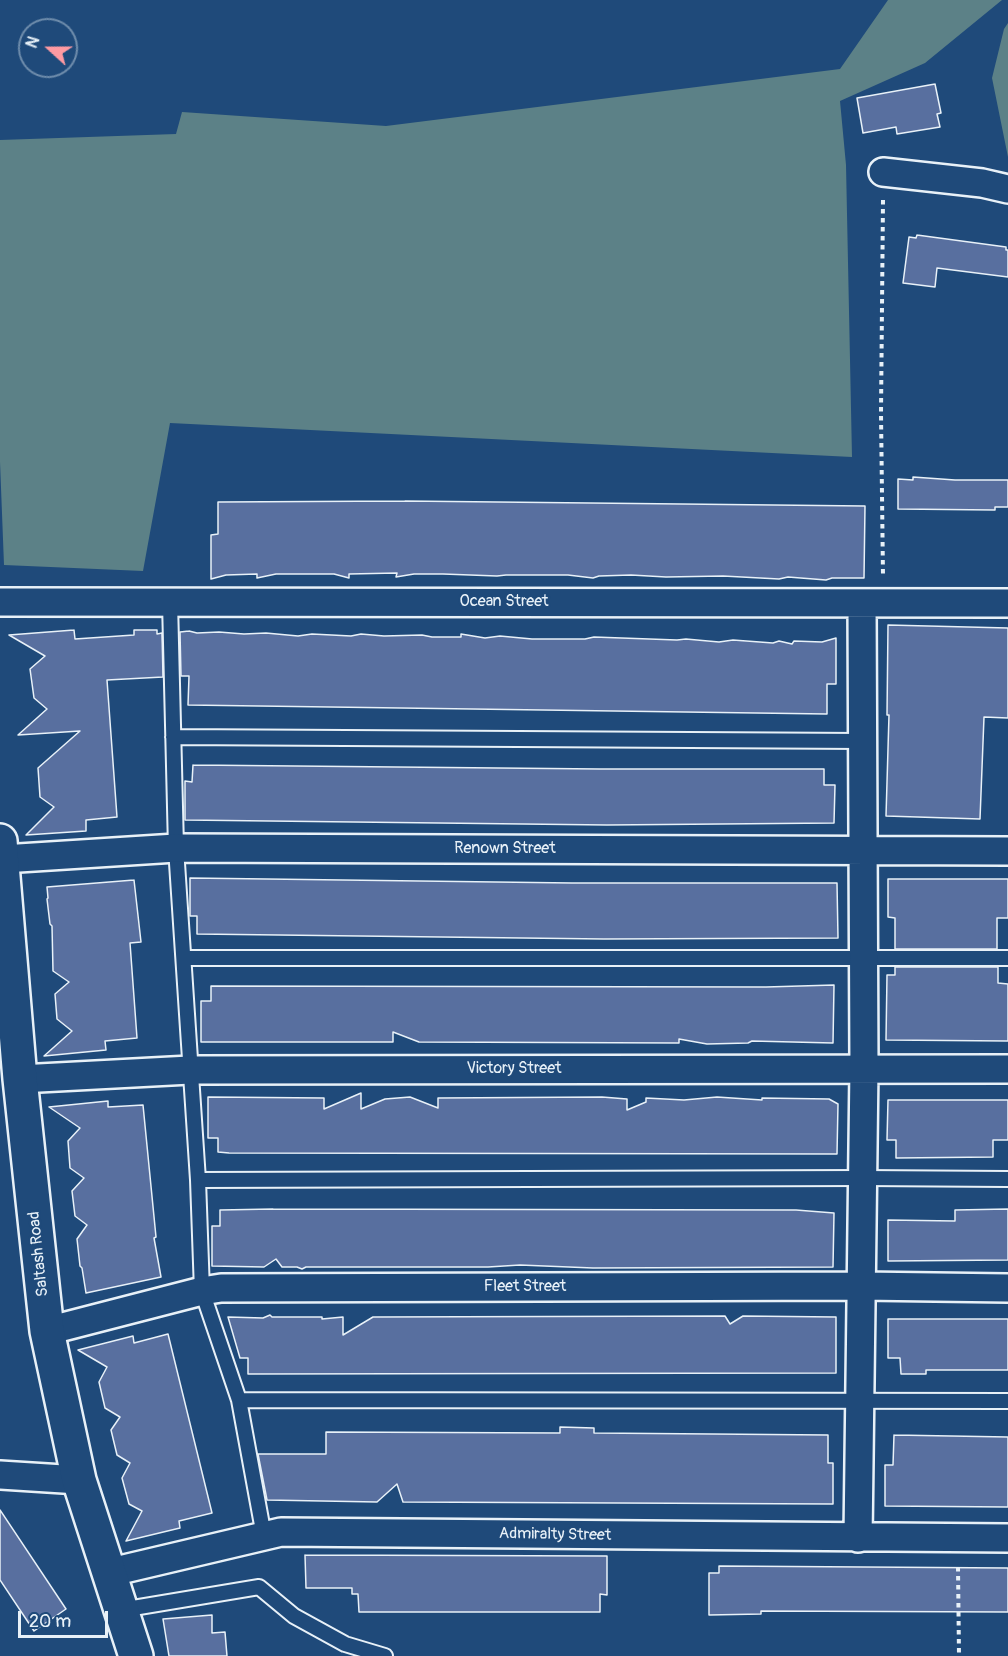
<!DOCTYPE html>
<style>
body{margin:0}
#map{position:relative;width:1008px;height:1656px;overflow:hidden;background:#1f4a7a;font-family:Pangolin,sans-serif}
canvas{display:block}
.north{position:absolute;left:18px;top:18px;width:60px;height:60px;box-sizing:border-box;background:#1f4a7a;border:2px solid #6f8dac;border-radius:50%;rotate:291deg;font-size:16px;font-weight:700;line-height:24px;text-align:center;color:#e8f1f8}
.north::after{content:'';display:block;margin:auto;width:21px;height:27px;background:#ff9aa2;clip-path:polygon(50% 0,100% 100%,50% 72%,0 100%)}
.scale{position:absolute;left:18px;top:1611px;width:90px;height:27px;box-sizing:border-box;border:3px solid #e8f1f8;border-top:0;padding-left:8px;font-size:18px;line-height:21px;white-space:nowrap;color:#e8f1f8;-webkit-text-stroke:4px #1f4a7a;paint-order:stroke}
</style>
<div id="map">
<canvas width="1008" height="1656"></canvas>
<div class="north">N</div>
<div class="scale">20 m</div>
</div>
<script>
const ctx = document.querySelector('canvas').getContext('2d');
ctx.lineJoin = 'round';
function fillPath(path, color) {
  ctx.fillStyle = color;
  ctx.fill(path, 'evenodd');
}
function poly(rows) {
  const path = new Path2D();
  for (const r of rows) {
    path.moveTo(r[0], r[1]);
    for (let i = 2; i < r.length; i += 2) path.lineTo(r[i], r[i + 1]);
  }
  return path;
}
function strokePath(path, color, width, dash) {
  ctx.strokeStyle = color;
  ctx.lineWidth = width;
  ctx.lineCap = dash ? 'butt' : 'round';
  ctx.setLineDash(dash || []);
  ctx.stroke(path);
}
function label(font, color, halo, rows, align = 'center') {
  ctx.font = font + ' Pangolin,sans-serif';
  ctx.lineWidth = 4.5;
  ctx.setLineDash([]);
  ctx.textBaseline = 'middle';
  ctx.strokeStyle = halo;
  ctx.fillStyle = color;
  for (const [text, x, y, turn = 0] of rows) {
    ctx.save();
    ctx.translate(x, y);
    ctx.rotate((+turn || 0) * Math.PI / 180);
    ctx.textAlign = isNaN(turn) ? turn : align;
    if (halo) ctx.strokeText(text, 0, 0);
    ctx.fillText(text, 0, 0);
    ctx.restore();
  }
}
const green = poly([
 [888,0,1002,0,925,63,840,101,846,165,852,457,170,423,143,571,4,565,0,462,0,140,176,134,182,112,386,126,840,69],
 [1008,23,1008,157,992,78,1004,29]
]);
const building = poly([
 [935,84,941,113,937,114,940,127,897,134,896,127,863,133,857,98,935,84],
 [917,235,1006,247,1006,250,1008,250,1008,277,937,268,935,287,903,283,909,237,916,238,917,235],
 [913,477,955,480,1008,480,1008,507,995,507,995,510,898,509,898,479,913,480,913,477],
 [405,501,865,506,864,578,832,578,826,580,788,577,779,579,723,576,666,577,631,575,599,576,593,578,568,575,506,575,497,576,443,574,414,574,396,577,397,573,349,574,349,578,334,574,276,574,257,578,257,574,226,575,211,579,211,535,218,534,218,502,405,501],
 [888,625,1008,628,1008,718,984,717,980,819,886,816,889,715,887,715,888,625],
 [74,630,75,639,134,635,134,630,157,630,157,634,162,633,163,677,107,680,117,817,86,820,86,831,26,835,54,807,40,797,38,768,80,731,18,735,47,709,34,698,30,669,45,656,9,635,74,630],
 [189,631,197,633,219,632,244,634,266,633,298,636,312,634,351,636,361,634,384,636,422,635,432,637,461,637,461,634,485,638,500,636,532,639,585,639,594,637,677,640,686,639,719,642,733,640,773,643,779,641,792,644,794,641,822,642,836,638,836,684,827,684,827,714,188,705,189,676,181,676,180,632,189,631],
 [193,765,600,769,824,769,824,785,835,785,834,823,607,825,185,820,185,781,192,782,193,765],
 [190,878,572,883,837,883,838,938,604,939,197,934,197,916,190,916,190,878],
 [888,879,1008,879,1008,918,997,918,997,949,895,949,895,918,888,917,888,879],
 [134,880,141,942,130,943,137,1038,105,1041,106,1050,44,1056,72,1031,57,1019,55,994,69,982,53,971,52,926,50,924,47,899,48,898,47,887,134,880],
 [895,967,998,967,998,983,1008,984,1008,1041,886,1040,887,975,895,975,895,967],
 [834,985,833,1043,752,1041,748,1043,707,1044,679,1039,679,1043,419,1042,393,1032,393,1042,201,1042,201,1001,211,1001,211,986,766,987,834,985],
 [361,1093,361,1109,385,1099,410,1097,438,1108,438,1098,602,1097,627,1099,627,1110,646,1102,646,1098,684,1100,717,1097,762,1100,762,1098,829,1099,838,1104,837,1154,229,1153,218,1152,218,1138,208,1138,208,1097,324,1098,324,1109,361,1093],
 [888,1100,1008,1100,1008,1140,993,1140,993,1157,896,1158,896,1140,887,1140,888,1100],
 [108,1101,108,1107,143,1105,156,1237,154,1238,161,1277,86,1293,82,1268,80,1266,77,1239,87,1225,75,1216,72,1191,84,1178,70,1168,68,1141,80,1128,49,1107,108,1101],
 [273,1209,796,1210,834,1213,833,1267,593,1268,520,1265,488,1267,306,1267,302,1269,297,1267,282,1267,276,1259,264,1267,212,1266,212,1226,220,1226,220,1210,273,1209],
 [1008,1209,1008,1260,888,1261,888,1220,955,1221,955,1210,1008,1209],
 [270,1315,272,1317,322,1317,322,1319,343,1317,343,1335,373,1317,725,1316,730,1324,743,1316,836,1317,836,1373,248,1374,248,1358,240,1358,228,1317,263,1318,270,1315],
 [888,1319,1008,1319,1008,1370,926,1370,926,1374,901,1374,900,1358,888,1358,888,1319],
 [168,1334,212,1513,179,1521,180,1528,126,1541,142,1511,129,1504,122,1478,130,1463,117,1455,111,1430,120,1417,105,1408,99,1382,107,1367,78,1350,133,1336,134,1343,168,1334],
 [560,1427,594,1428,594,1433,828,1435,828,1463,833,1463,833,1504,403,1502,397,1484,377,1502,267,1500,258,1454,326,1454,326,1432,560,1433,560,1427],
 [894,1435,1008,1437,1008,1507,885,1506,885,1465,893,1465,894,1435],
 [0,1510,66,1609,34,1631,0,1580,0,1510],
 [305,1555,607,1556,607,1595,600,1594,600,1612,359,1612,358,1594,352,1594,352,1588,306,1588,305,1555],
 [719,1566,1008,1568,1008,1612,761,1611,761,1614,709,1615,709,1573,719,1573,719,1566],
 [212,1615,212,1633,225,1632,227,1656,169,1656,163,1619,212,1615]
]);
const path = poly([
 [883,200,881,413,883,576],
 [958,1567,959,1656]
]);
const lane = poly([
 [170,602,176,848,198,1180,202,1291,239,1400,264,1536],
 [173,737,863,741],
 [185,958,1008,958],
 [198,1180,863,1178,1008,1179],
 [239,1400,1008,1401],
 [121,1610,259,1587,294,1616,345,1644,385,1656]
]);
const street = poly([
 [883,172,982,183,1008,189],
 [0,602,1008,603],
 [3,859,176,848,1008,851],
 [20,1079,190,1070,1008,1069],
 [47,1331,202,1291,221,1288,862,1286,1008,1288],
 [0,1475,79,1480],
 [858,1538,864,1068,862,603],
 [107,1573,281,1532,1008,1538]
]);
const secondary = poly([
 [0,841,20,1079,47,1331,79,1480,136,1656]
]);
const streetNames = [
 ["Ocean Street",504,602],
 ["Renown Street",505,849],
 ["Victory Street",514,1069],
 ["Saltash Road",39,1254,-96],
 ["Fleet Street",525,1287],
 ["Admiralty Street",555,1535,1]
];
fillPath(green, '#5c8187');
fillPath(building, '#586f9f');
strokePath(building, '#e8f1f8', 1.5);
strokePath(lane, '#e8f1f8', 18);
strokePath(street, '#e8f1f8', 32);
strokePath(secondary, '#e8f1f8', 38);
strokePath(path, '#e8f1f8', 4, [4.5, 4.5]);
strokePath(lane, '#1f4a7a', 14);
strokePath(street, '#1f4a7a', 27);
strokePath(secondary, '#1f4a7a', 33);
label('16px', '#e8f1f8', '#1f4a7a', streetNames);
</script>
